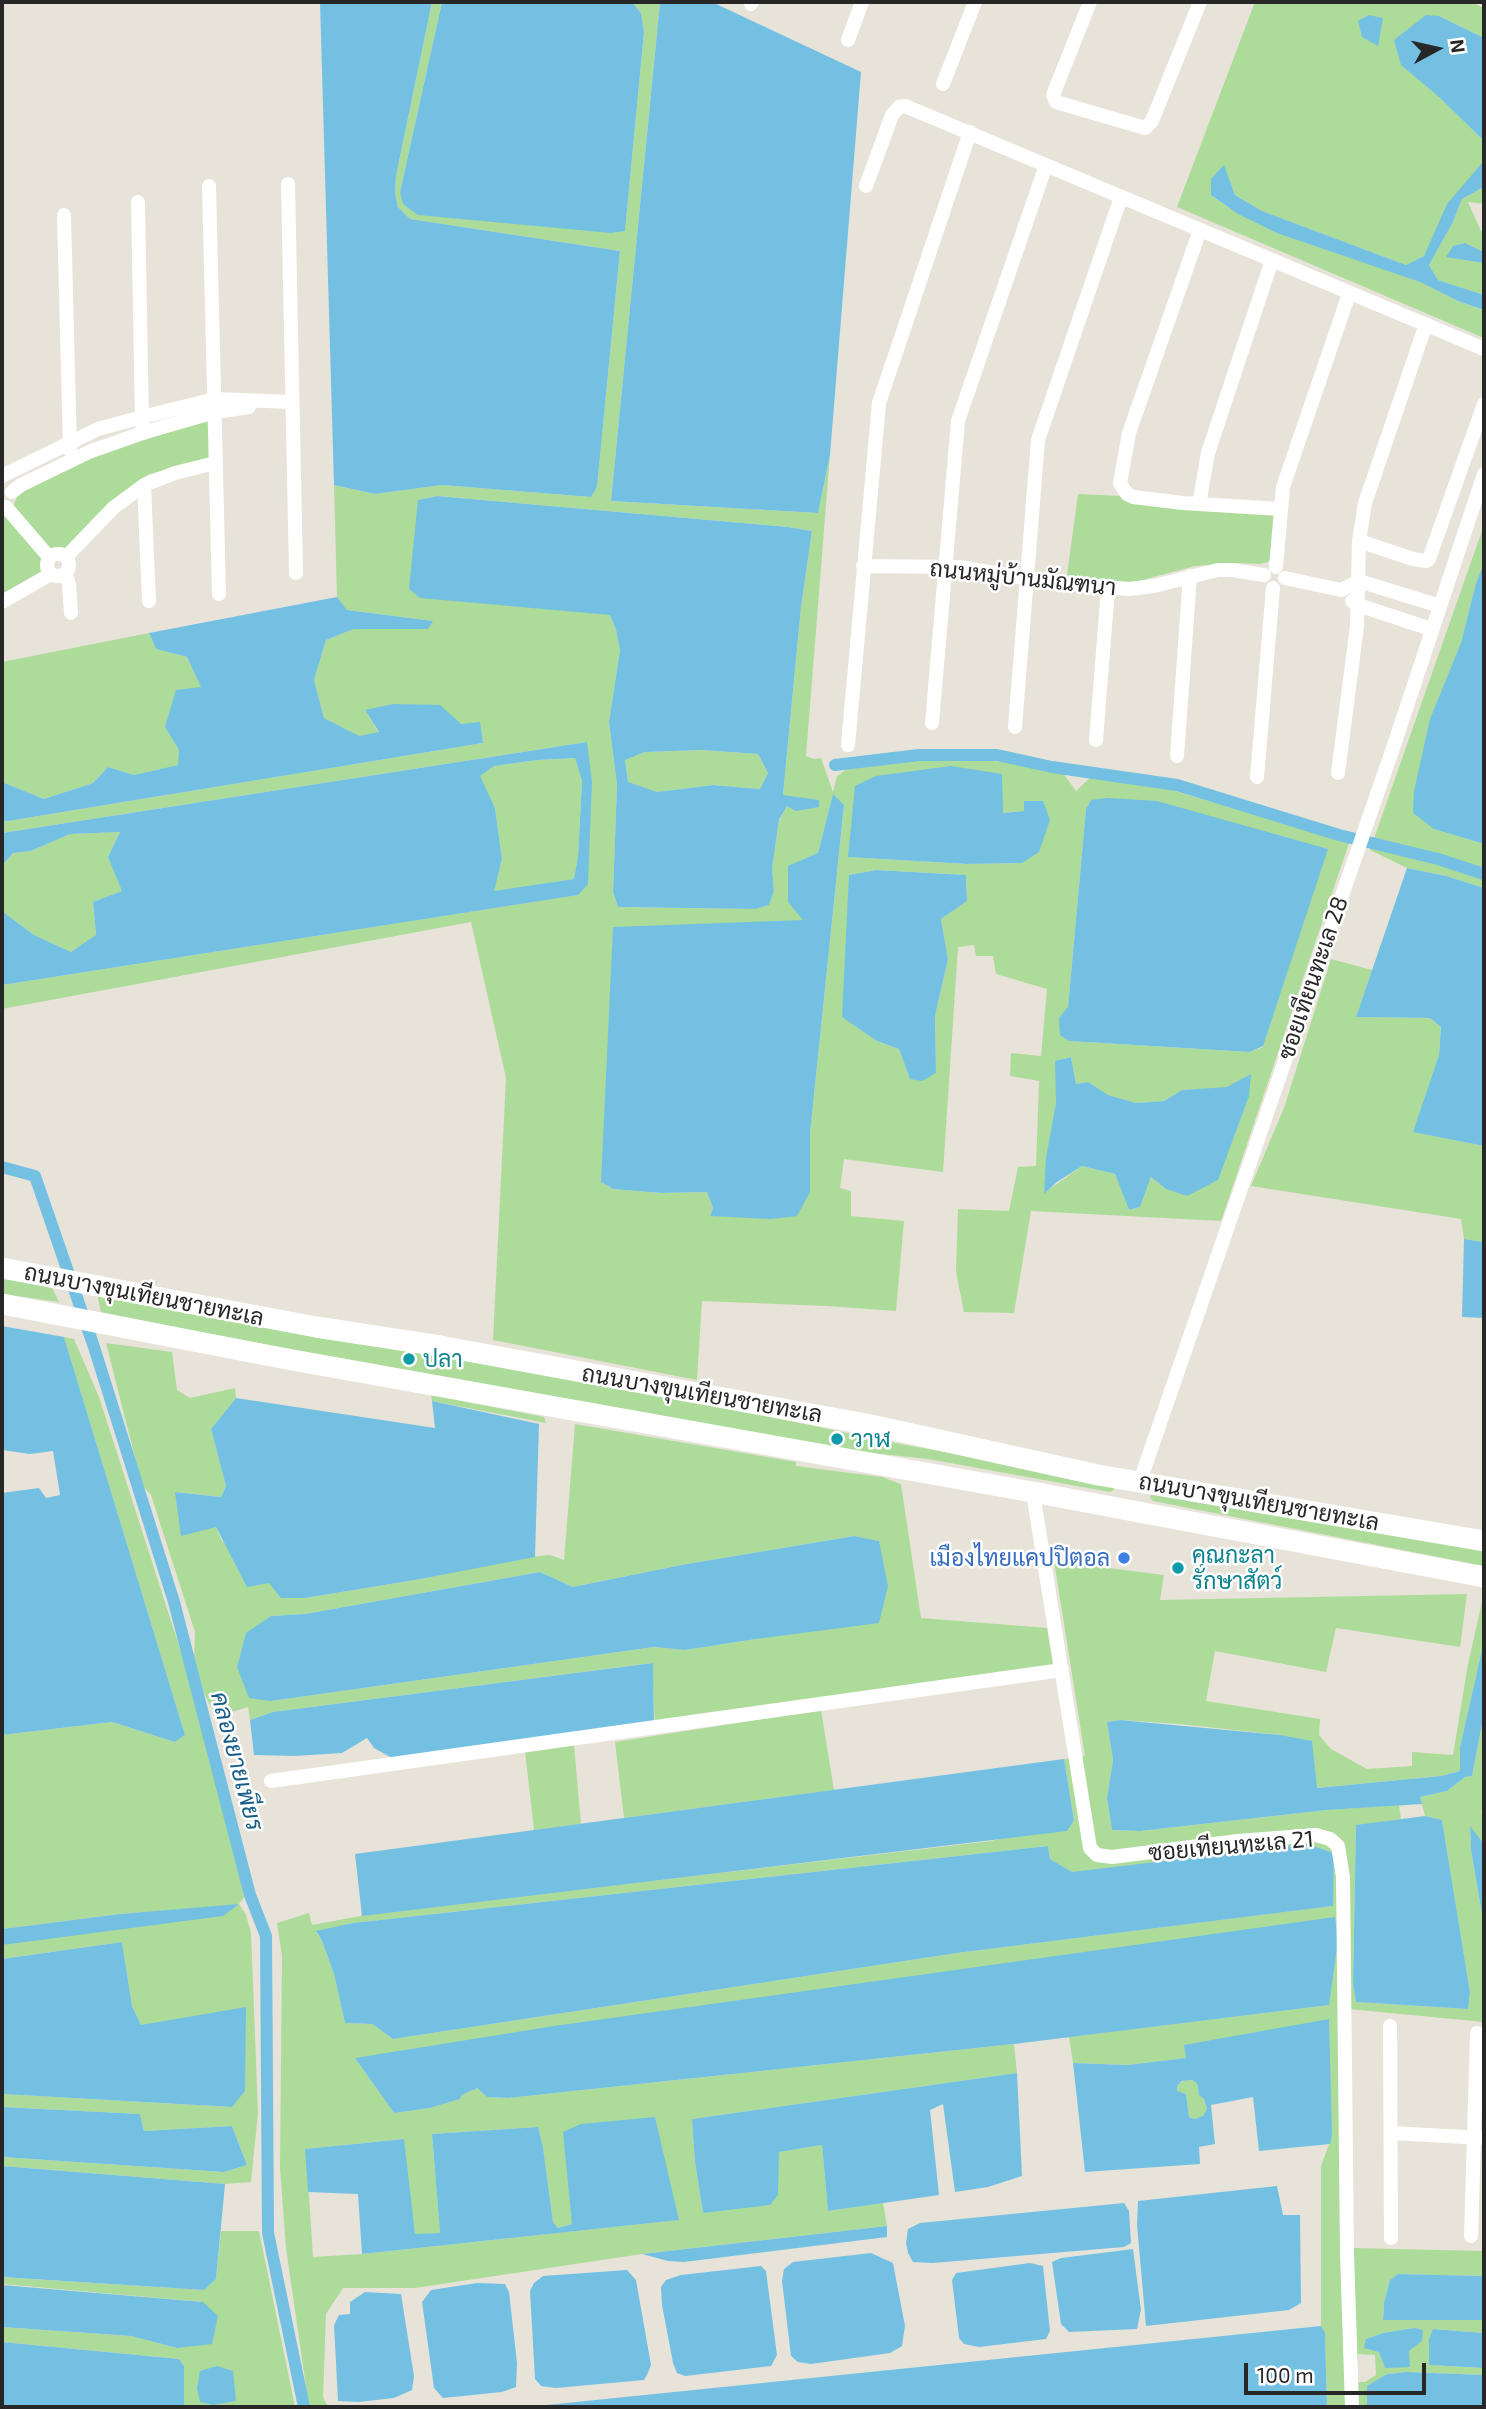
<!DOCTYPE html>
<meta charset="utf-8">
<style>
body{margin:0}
#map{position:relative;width:1486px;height:2409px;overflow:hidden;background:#e8e3d9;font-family:"Exo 2",sans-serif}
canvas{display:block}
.frame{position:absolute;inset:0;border:4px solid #272727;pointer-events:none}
.north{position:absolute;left:1402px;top:14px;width:70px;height:70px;-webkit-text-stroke:5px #fff;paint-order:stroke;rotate:82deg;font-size:19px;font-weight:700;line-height:28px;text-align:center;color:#272727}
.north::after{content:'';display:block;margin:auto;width:24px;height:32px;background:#272727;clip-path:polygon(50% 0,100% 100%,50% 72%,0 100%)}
.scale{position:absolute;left:1244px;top:2363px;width:182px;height:32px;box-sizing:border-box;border:4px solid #272727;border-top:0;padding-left:9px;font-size:21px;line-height:24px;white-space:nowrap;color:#272727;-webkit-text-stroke:5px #fff;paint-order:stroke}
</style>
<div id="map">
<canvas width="1486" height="2409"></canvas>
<div class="frame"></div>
<div class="north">N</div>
<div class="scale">100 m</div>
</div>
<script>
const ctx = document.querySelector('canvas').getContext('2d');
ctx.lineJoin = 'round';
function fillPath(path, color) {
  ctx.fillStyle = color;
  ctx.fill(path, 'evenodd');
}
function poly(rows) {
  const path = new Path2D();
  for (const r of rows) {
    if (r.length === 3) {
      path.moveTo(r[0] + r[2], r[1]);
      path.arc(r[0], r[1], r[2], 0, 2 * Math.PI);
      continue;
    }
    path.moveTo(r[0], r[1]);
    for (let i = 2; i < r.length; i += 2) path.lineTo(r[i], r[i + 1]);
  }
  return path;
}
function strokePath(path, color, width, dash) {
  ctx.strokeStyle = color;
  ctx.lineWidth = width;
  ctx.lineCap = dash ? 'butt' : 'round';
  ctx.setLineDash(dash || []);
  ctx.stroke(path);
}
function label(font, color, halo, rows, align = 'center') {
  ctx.font = font + ' "Exo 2",Sarabun,sans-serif';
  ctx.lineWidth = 5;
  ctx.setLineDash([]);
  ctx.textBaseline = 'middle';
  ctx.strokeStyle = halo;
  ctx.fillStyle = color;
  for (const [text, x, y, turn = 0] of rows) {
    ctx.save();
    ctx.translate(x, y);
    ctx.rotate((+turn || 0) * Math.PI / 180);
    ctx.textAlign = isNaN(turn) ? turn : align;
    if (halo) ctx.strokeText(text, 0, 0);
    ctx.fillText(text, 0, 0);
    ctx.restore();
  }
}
const green = poly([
 [432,2,442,2,400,192,625,231,644,32,641,13,632,2,660,2,611,501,818,513,830,455,806,756,814,759,821,758,833,792,837,776,846,770,923,758,1013,762,1063,773,1076,791,1091,777,1165,788,1349,843,1221,1221,1031,1211,1014,1313,964,1312,956,1272,958,1209,1009,1211,1018,1167,1036,1166,1039,1081,1010,1076,1011,1053,1041,1056,1047,989,996,974,993,956,976,956,974,945,958,947,943,1172,844,1159,840,1188,851,1191,851,1216,904,1221,896,1311,826,1306,702,1301,697,1380,493,1340,506,1078,471,922,2,1009,2,985,577,895,587,742,2,833,2,822,483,743,461,724,365,710,379,733,358,736,324,718,314,680,326,640,354,629,428,629,432,621,347,610,337,597,334,485,375,494,442,485,591,497,597,487,620,251,410,219,398,207,395,193,396,176],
 [437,496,788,527,812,531,801,607,783,796,818,800,787,806,779,821,772,869,774,891,769,905,754,909,618,907,613,892,617,785,609,722,620,650,616,630,610,615,418,500],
 [1002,774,1002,813,1024,811,1022,863,967,864,849,857],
 [833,795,844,806,810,1134,810,1192,710,1216,713,1208,707,1192,661,1193,613,1189,601,1182,804,920,818,853],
 [1091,800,1263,1047,1250,1052,1069,1041,1068,1007,1086,809],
 [876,870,966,875,967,901,941,919,948,959,935,1016,936,1073,910,1079,899,1049,877,1041,849,910,849,875],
 [1071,1057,1076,1084,1088,1082,1107,1095,1136,1103,1164,1101,1182,1090,1227,1088,1250,1075,1166,1189,1151,1177,1140,1207,1129,1210,1115,1174,1082,1166,1044,1193,1056,1103,1056,1061],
 [1255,2,1471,2,1484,8,1484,38,1439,16,1439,97,1484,141,1484,169,1482,164,1435,235,1424,256,1406,265,1262,211,1235,195,1227,177,1211,179,1211,195,1238,214,1420,282,1458,301,1484,310,1484,338,1177,207],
 [1484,187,1484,204,1468,202,1481,231,1484,233,1484,252,1465,243,1484,263,1484,295,1438,280,1429,265,1453,222,1462,199],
 [205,419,210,422,213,458,149,474,134,484,67,549,58,547,41,556,42,573,2,594,2,516,13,507,18,494,70,466],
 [1078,494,1123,496,1271,513,1275,517,1272,556,1268,562,1260,564,1237,563,1195,566,1131,583,1067,575],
 [1484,525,1484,563,1476,583,1461,643,1434,829,1484,844,1484,888,1446,876,1407,868,1370,850],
 [149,633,156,649,187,657,202,688,177,690,165,727,179,750,179,765,134,775,108,767,93,783,44,799,2,782,2,662],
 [701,750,758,754,768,773,760,789,713,785,657,792,628,783,625,760,645,752],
 [575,758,582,781,578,856,574,879,493,892,502,859,495,808,479,776,494,766,538,760],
 [120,832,108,857,123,891,93,902,96,936,71,952,34,935,2,911,2,866,13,853,31,851,70,834],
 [1331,959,1372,970,1356,1017,1430,1018,1441,1027,1439,1055,1414,1132,1484,1146,1484,1242,1464,1239,1461,1219,1251,1186,1284,1108],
 [2,1276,51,1286,59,1302,2,1294],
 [97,1294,725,1407,889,1442,1056,1472,1113,1486,1114,1490,1110,1492,928,1459,863,1452,230,1338,101,1312],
 [64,1337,74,1339,99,1397,181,1652,231,1833,244,1897,239,1904,246,1915,251,1933,258,2113,251,2182,225,2184,2,2166,2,2157,224,2172,247,2165,232,2126,144,2131,140,2114,2,2107,2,2094,232,2107,141,2025,132,2006,122,1942,2,1959,2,1945,238,1905,120,1914,2,1929,2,1735,112,1722,175,1742,185,1735],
 [106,1343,172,1352,177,1390,190,1398,235,1388,236,1398,211,1429,226,1486,221,1497,175,1492,216,1527,222,1541,269,1583,305,1598,415,1580,520,1558,550,1555,564,1560,575,1424,796,1462,796,1466,882,1477,901,1484,921,1618,1047,1628,1053,1666,655,1725,652,1663,320,1706,273,1712,250,1720,248,1707,216,1717,203,1691,194,1659,195,1632,151,1495,142,1485],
 [853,1536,879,1541,756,1639,685,1650,654,1647,271,1701,237,1667,246,1634,271,1616,305,1614,540,1572,573,1587,681,1565],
 [431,1395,544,1417,546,1423,432,1401],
 [1152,1492,1484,1546,1484,1566,1153,1501,1150,1497],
 [1054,1561,1164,1575,1160,1600,1467,1594,1460,1647,1336,1628,1326,1672,1215,1651,1206,1701,1320,1719,1319,1735,1331,1749,1367,1769,1412,1766,1412,1752,1453,1755,1468,1664,1484,1593,1484,1641,1460,1747,1460,1771,1441,1776,1316,1788,1280,1735,1179,1724,1120,1720,1107,1722,1113,1760,1107,1798,1112,1830,1140,1831,1327,1810,1399,1805,1401,1819,1356,1826,1353,1984,1356,2002,1468,2009,1470,1992,1442,1820,1425,1816,1420,1797,1447,1791,1465,1777,1472,1776,1484,1714,1484,1805,1481,1813,1484,1816,1484,1844,1470,1828,1471,1850,1484,1926,1484,2022,1348,2009,1353,2248,1484,2251,1484,2276,1398,2274,1390,2280,1384,2303,1383,2320,1484,2320,1484,2333,1434,2329,1429,2365,1484,2368,1484,2375,1407,2372,1387,2374,1368,2386,1367,2407,1327,2407,1325,2334,1321,2326,1321,2166,1332,2136,1185,2045,1186,2058,1127,2065,1073,2063,1069,2037,1328,2005,355,2058,394,2113,430,2108,460,2099,462,2095,477,2088,487,2097,508,2098,1014,2044,1017,2073,692,2119,695,2162,703,2213,778,2195,778,2152,822,2145,828,2211,883,2203,887,2226,642,2254,415,2288,343,2288,326,2314,323,2397,328,2407,309,2407,286,2248,280,2168,282,1956,277,1923,309,1913,312,1925,371,1914,991,1841,1074,1820,1064,1759,1085,1756],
 [1307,1844,1334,1853,1332,1906,957,1953,393,2039,372,2024,345,2023,334,1974,322,1941,316,1932,353,1923,1048,1846,1050,1859,1072,1873],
 [538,2127,543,2147,553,2222,558,2228,572,2224,678,2220,362,2254,313,2257,306,2149,403,2139,415,2235,440,2233,432,2134],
 [1414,2328,1422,2341,1385,2367,1379,2352,1366,2339,1383,2333],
 [1358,2354,1375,2355,1376,2375,1365,2382,1356,2382],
 [821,1710,834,1790,624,1818,615,1742],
 [574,1745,581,1824,534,1830,525,1751],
 [1192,2080,1197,2083,1199,2094,1204,2099,1207,2109,1203,2117,1195,2119,1189,2117,1186,2094,1177,2092,1177,2086,1183,2081],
 [221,2231,259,2231,295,2407,184,2407,184,2366,179,2359,2,2342,2,2327,131,2336,177,2348,212,2343,203,2302,2,2284,2,2277,204,2290,216,2279]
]);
const water = poly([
 [320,2,432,2,396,176,395,193,398,207,410,219,620,251,597,487,591,497,442,485,375,494,334,485],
 [442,2,632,2,641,13,644,32,625,231,611,233,418,215,403,204,400,192],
 [660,2,712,2,861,72,830,455,818,513,611,501],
 [1369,15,1383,18,1378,46,1362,37,1358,21],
 [1426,15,1439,16,1484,38,1484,141,1439,97,1401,65,1394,40],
 [1482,163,1484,187,1462,199,1453,222,1429,265,1438,280,1484,295,1484,310,1458,301,1420,282,1277,233,1238,214,1211,195,1211,179,1224,165,1235,195,1262,211,1406,265,1424,256,1447,204],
 [1465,243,1484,252,1484,263,1446,257,1453,246],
 [437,496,788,527,812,531,801,607,783,795,819,800,819,807,796,811,787,806,779,820,772,869,774,891,769,905,755,909,618,907,613,892,617,785,609,722,620,650,616,630,610,615,420,598,409,589,418,500],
 [701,750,758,754,768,773,760,789,713,785,657,792,628,782,625,760,645,752],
 [1484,563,1484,844,1434,829,1413,813,1414,791,1430,719,1461,643,1476,583],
 [337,597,347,610,433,621,428,629,354,629,326,640,314,680,324,718,359,736,379,732,365,710,393,704,440,705,461,724,480,722,483,743,2,822,2,782,44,799,93,783,108,767,134,775,178,765,179,750,165,727,176,690,201,687,187,657,156,649,149,633],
 [587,742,592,782,588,884,578,895,2,985,2,911,34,935,71,952,96,935,93,902,122,891,108,857,120,832,70,834,31,851,13,853,2,866,2,833],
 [575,758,582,781,578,856,574,879,494,891,502,859,495,808,480,776,494,766,538,760],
 [951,766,1002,774,1003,813,1024,811,1024,801,1043,801,1050,820,1039,852,1022,863,967,864,848,857,855,786,876,776],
 [833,794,844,805,810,1134,810,1192,797,1216,771,1219,710,1216,713,1208,707,1192,661,1193,613,1189,601,1182,613,927,803,920,788,902,788,866,818,853],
 [1108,798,1157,801,1328,849,1263,1046,1250,1052,1069,1041,1060,1035,1059,1018,1068,1007,1086,809,1091,800],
 [1407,868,1446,876,1484,888,1484,1146,1413,1132,1439,1055,1441,1027,1430,1018,1356,1017],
 [876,870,966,875,967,901,941,919,948,959,935,1016,936,1073,922,1081,910,1079,899,1049,877,1041,842,1017,849,875],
 [1071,1057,1076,1084,1088,1082,1108,1095,1136,1103,1164,1101,1182,1090,1227,1087,1251,1074,1249,1096,1218,1180,1187,1196,1166,1189,1151,1177,1140,1207,1129,1210,1115,1174,1082,1166,1057,1182,1044,1194,1046,1158,1056,1103,1055,1061],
 [1464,1239,1484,1242,1484,1318,1462,1317],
 [2,1326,64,1337,185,1735,175,1742,112,1722,2,1735,2,1493,39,1488,46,1498,60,1495,53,1451,30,1454,2,1450],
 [236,1398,435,1428,432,1401,539,1424,535,1557,415,1580,305,1598,281,1598,269,1583,247,1587,216,1527,181,1536,175,1492,221,1497,226,1486,211,1429],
 [854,1536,879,1541,888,1586,879,1623,756,1639,685,1650,654,1647,271,1701,249,1698,237,1667,246,1633,271,1616,305,1614,540,1572,573,1587,681,1565],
 [1484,1641,1484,1714,1472,1776,1465,1777,1447,1791,1420,1797,1422,1804,1327,1810,1140,1831,1112,1830,1107,1798,1113,1760,1107,1722,1120,1720,1280,1735,1312,1741,1317,1788,1441,1776,1460,1771,1460,1747],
 [653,1663,654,1725,392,1758,374,1748,367,1738,342,1753,295,1756,254,1755,250,1720,273,1712],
 [1064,1759,1074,1820,1067,1831,362,1916,355,1854],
 [1425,1816,1442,1820,1470,1992,1468,2009,1356,2002,1353,1984,1356,1825],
 [1470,1826,1484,1844,1484,1926,1471,1850],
 [1307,1844,1334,1853,1333,1906,957,1953,393,2039,372,2024,345,2023,334,1974,322,1941,316,1931,353,1923,1048,1846,1050,1859,1072,1872],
 [239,1904,223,1916,2,1945,2,1929,120,1914],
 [1335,1917,1338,1940,1329,2005,1014,2044,508,2098,487,2097,477,2088,462,2095,460,2099,430,2108,394,2113,355,2058,554,2026],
 [122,1942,132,2006,141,2025,246,2007,245,2091,232,2107,2,2094,2,1959],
 [1329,2019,1332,2136,1330,2144,1259,2151,1253,2097,1211,2105,1215,2144,1199,2147,1200,2164,1085,2172,1073,2063,1127,2065,1186,2058,1184,2045],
 [1192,2080,1197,2083,1199,2095,1204,2099,1207,2109,1203,2116,1195,2119,1189,2117,1186,2094,1177,2091,1177,2086,1182,2081],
 [1017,2073,1022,2176,988,2187,955,2192,943,2104,930,2110,939,2195,828,2211,822,2145,779,2152,778,2195,770,2205,703,2213,695,2162,692,2119],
 [2,2107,140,2114,144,2131,232,2126,247,2165,224,2172,2,2157],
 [655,2117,679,2220,362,2254,358,2194,308,2192,305,2149,404,2139,415,2234,440,2233,432,2134,538,2127,543,2147,553,2222,558,2228,572,2224,563,2132,581,2124],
 [2,2166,225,2184,216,2279,204,2290,2,2277],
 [1277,2186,1283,2215,1300,2215,1301,2303,1289,2310,1146,2326,1137,2225,1138,2201],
 [1124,2203,1129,2211,1131,2243,1124,2247,933,2263,913,2262,908,2253,906,2243,908,2229,920,2223],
 [887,2226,887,2237,684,2262,668,2261,642,2254],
 [1133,2249,1141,2310,1137,2329,1069,2332,1061,2324,1052,2262,1061,2258],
 [871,2253,893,2263,905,2326,902,2346,890,2353,811,2364,798,2362,791,2356,782,2281,784,2269,793,2262],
 [1030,2263,1043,2266,1050,2331,1046,2339,979,2347,964,2344,959,2338,952,2280,956,2273],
 [761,2266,766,2271,777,2355,771,2366,685,2376,677,2373,673,2363,662,2305,661,2287,666,2280,681,2275],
 [627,2270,636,2280,651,2365,647,2375,644,2380,556,2388,541,2386,535,2379,530,2291,534,2283,543,2276],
 [1398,2274,1484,2276,1484,2320,1383,2320,1384,2303,1390,2280],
 [477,2283,505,2284,509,2292,517,2363,516,2387,502,2392,443,2398,434,2388,422,2302,431,2290],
 [2,2285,203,2302,218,2316,212,2344,177,2348,131,2336,2,2327],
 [365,2292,401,2294,414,2376,412,2390,394,2398,359,2402,338,2401,334,2325,339,2315,350,2314,350,2302],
 [1321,2326,1325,2333,1327,2407,527,2407],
 [1414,2328,1423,2330,1422,2341,1409,2351,1410,2367,1385,2368,1379,2352,1364,2348,1366,2339,1383,2333],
 [1433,2329,1484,2333,1484,2368,1429,2365,1429,2339],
 [2,2342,179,2359,184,2366,184,2407,2,2407],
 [217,2366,233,2371,236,2401,213,2405,200,2402,197,2389,200,2371],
 [1407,2372,1484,2375,1484,2407,1367,2407,1367,2386,1387,2374]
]);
const canal = poly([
 [835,765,919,755,997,755,1052,767,1177,785,1339,835,1438,859,1484,874],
 [2,1167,35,1176,94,1347,174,1602,250,1895,266,1936,268,2233,304,2407]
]);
const minor = poly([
 [1090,2,1053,95,1056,102,1145,128,1152,121,1200,2],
 [751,4,752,2],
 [848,40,862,2],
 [943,84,975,2],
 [288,184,296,573],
 [209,186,219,594],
 [866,186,892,115,899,107,905,106,1484,349],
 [138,202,142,424],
 [64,215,70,450],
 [1200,230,1129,433,1120,483,1127,494,1133,497,1183,503,1280,509],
 [2,476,98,429,142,417,215,399,292,402],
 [144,485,149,601],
 [12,492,21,485,91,451,142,433,215,412,249,407],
 [1199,504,1208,453,1272,260],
 [6,507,49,557],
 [1359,541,1413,559,1426,561,1429,559,1484,404],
 [58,565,11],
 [66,557,113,508,144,485,175,473,215,463],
 [863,566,959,567,1057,583,1129,589,1154,586,1218,570,1232,570,1264,575],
 [1276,567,1283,487,1349,294],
 [65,574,69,584,71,613],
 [1285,578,1341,590,1359,581,1440,606],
 [1352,601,1358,605,1431,629],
 [2,602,51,574],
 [932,723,958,421,1046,165],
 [1015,727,1038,440,1121,197],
 [1096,740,1108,589],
 [848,745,879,403,970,132],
 [1177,756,1190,576],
 [1338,773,1357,626,1359,541,1365,503,1426,324],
 [1257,777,1273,588],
 [1140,1481,1394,745,1484,474],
 [1033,1493,1090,1848,1097,1855,1112,1857,1238,1841,1316,1835,1330,1839,1338,1846,1343,1877,1347,2253,1352,2407],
 [271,1781,1062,1670],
 [1390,2026,1391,2238],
 [1391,2133,1484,2138],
 [1471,2236,1477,2033]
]);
const secondary = poly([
 [2,1268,316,1327,440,1346,871,1425,1098,1475,1484,1541],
 [2,1304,292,1360,1038,1493,1484,1577]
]);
const markers = [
 [409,1359,7,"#0f9aa8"],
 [837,1439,7,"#0f9aa8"],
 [1124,1558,7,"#3f7fe0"],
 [1178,1568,7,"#0f9aa8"]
];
const streetNames = [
 ["ถนนหมู่บ้านมัณฑนา",1023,578,6],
 ["ซอยเทียนทะเล 28",1313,978,-71],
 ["ถนนบางขุนเทียนชายทะเล",144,1295,11],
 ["ถนนบางขุนเทียนชายทะเล",702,1394,10],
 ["ถนนบางขุนเทียนชายทะเล",1259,1502,10],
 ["ซอยเทียนทะเล 21",1231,1846,-5]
];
const cultureNames = [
 ["ปลา",423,1359],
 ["วาฬ",851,1439],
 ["คุณกะลา",1192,1555],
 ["รักษาสัตว์",1192,1581]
];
const shopNames = [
 ["เมืองไทยแคปปิตอล",1110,1558]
];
const waterNames = [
 ["คลองยายเพียร",237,1761,75]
];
fillPath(green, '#addb9a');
fillPath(water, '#74c0e3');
strokePath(canal, '#74c0e3', 12);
strokePath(minor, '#fff', 14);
strokePath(secondary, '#fff', 21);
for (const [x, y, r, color] of markers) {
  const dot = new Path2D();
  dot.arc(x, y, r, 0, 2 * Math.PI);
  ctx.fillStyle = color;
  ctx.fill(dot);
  strokePath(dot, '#fff', 2.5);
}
label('23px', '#272727', '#fff', streetNames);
label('23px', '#0d838f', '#fff', cultureNames, 'left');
label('23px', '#366cbe', '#fff', shopNames, 'right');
label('italic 24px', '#185d89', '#fff', waterNames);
</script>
